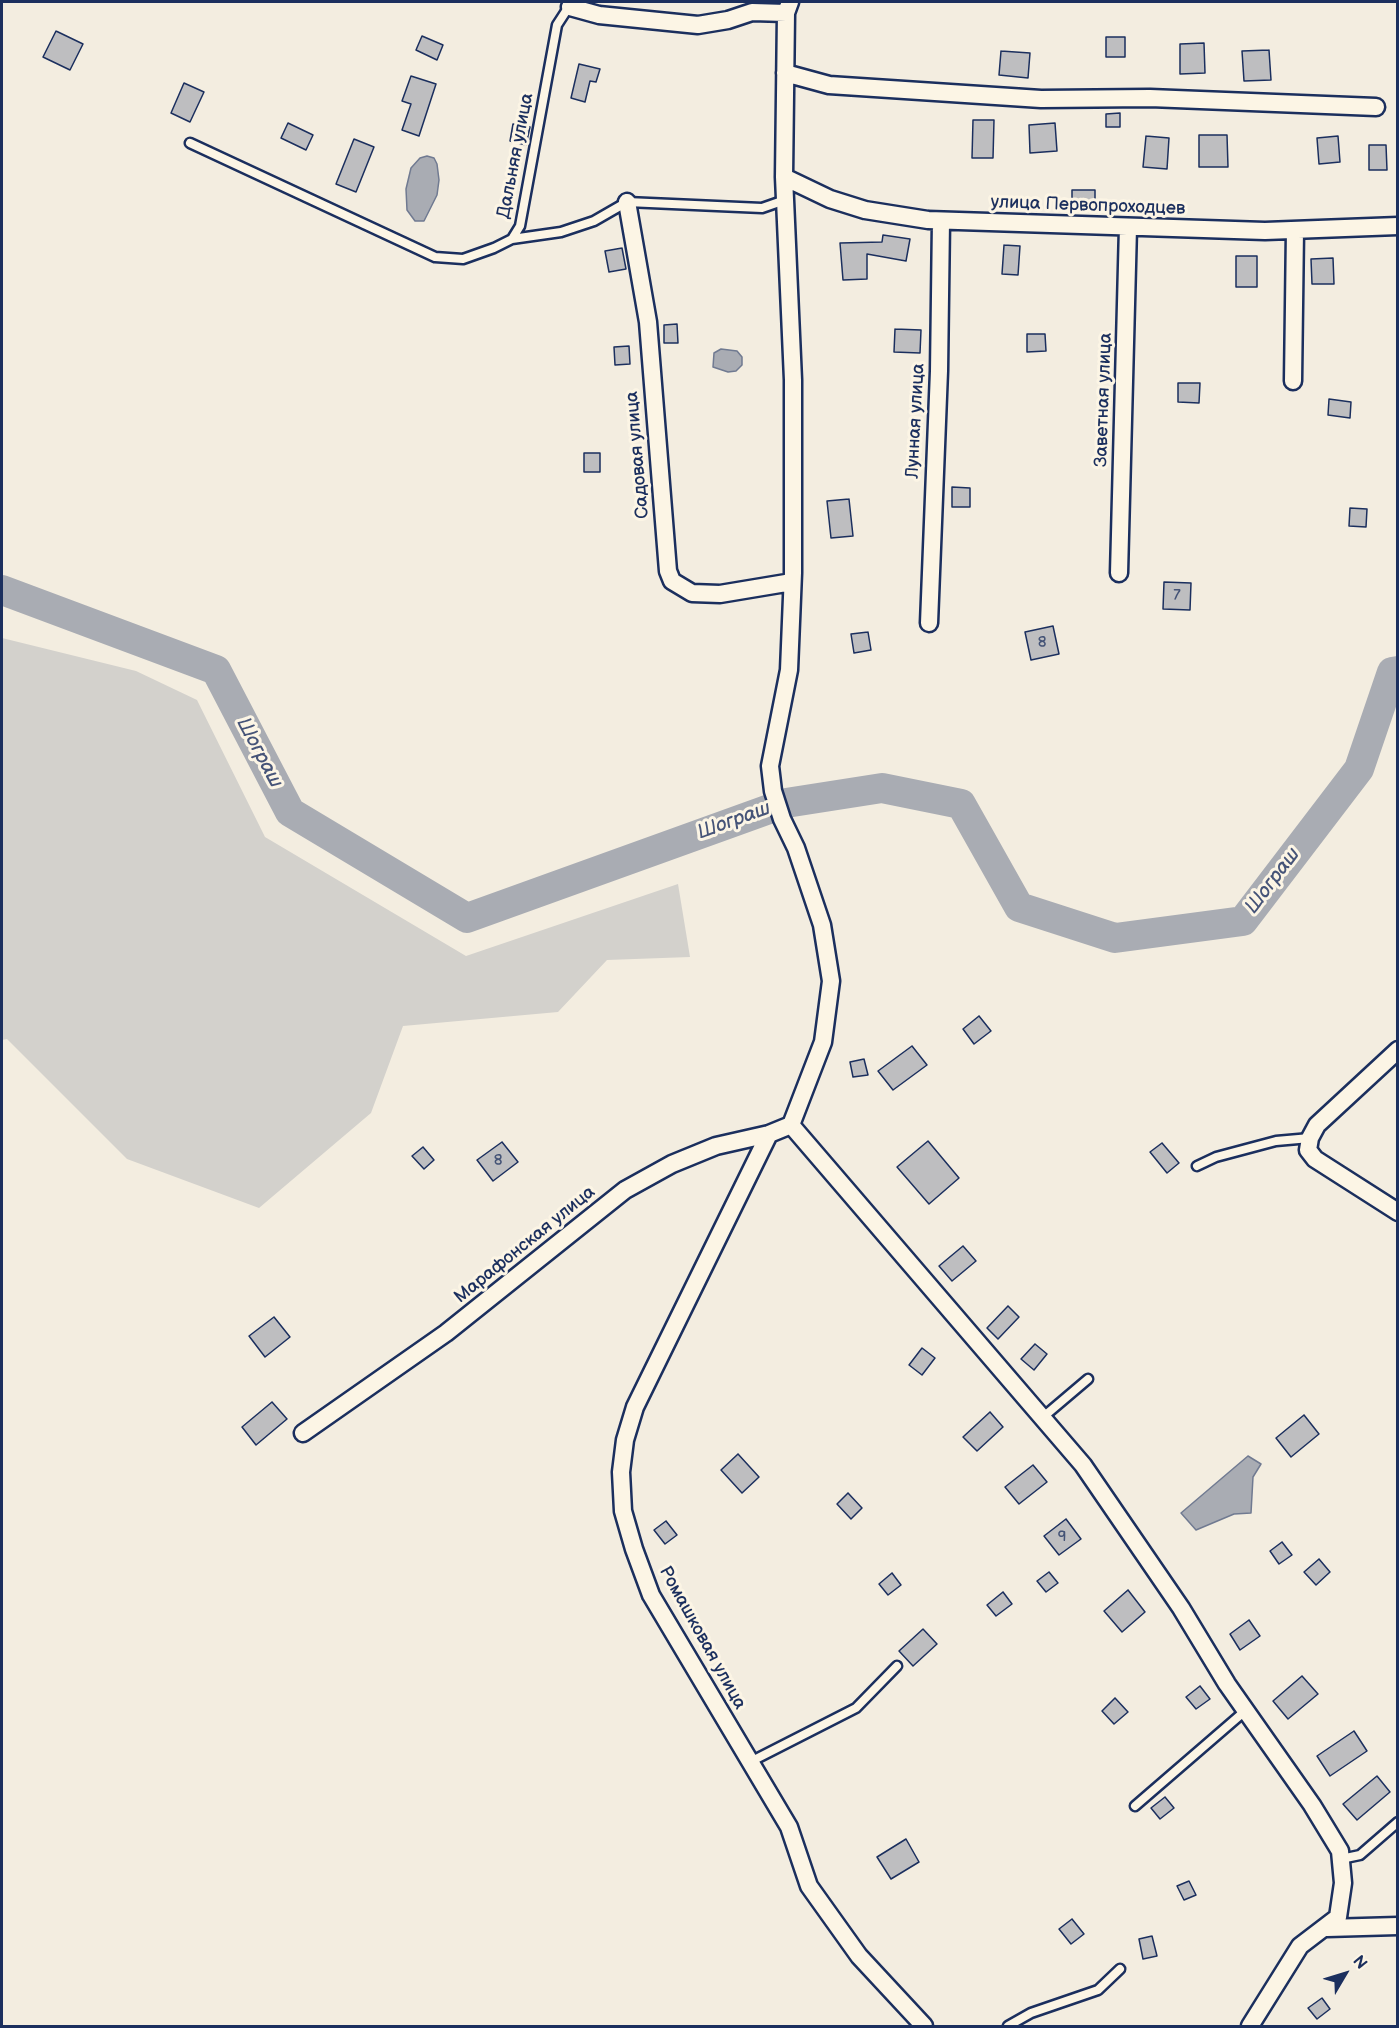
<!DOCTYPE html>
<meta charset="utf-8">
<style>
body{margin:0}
#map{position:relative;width:1399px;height:2028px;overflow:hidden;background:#f3ede0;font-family:"Balsamiq Sans",sans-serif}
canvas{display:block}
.frame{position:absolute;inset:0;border:3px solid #1b2f5e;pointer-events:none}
.north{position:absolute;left:1315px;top:1944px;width:60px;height:60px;-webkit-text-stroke:4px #fcf5e5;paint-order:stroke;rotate:52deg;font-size:16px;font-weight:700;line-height:24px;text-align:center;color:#1b2f5e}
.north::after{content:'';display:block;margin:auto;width:21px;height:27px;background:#1b2f5e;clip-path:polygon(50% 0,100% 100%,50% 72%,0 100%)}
</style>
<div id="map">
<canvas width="1399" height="2028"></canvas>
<div class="frame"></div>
<div class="north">N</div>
</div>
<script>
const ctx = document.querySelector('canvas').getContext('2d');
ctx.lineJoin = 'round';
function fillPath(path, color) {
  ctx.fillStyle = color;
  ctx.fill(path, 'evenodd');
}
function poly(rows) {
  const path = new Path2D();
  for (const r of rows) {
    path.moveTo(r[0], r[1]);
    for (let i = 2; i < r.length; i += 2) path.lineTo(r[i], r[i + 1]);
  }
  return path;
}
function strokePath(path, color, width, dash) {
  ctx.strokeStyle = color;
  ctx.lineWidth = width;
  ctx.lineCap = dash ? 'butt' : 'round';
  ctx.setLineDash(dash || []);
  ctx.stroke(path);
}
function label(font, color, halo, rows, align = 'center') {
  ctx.font = font + ' "Balsamiq Sans",sans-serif';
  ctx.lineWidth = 6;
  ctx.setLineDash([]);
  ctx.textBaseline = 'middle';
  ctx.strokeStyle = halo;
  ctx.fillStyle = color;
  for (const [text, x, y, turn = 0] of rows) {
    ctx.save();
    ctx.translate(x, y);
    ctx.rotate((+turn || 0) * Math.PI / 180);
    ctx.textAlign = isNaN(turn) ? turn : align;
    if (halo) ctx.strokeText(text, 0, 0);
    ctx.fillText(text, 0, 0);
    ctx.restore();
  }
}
const green = poly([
 [2,638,136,671,197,700,265,837,466,956,678,884,690,957,607,960,558,1012,403,1026,371,1113,259,1208,127,1159,7,1039,2,1040]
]);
const water = poly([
 [427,156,434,158,437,164,439,180,437,195,424,221,415,221,407,210,406,189,411,168,420,158,427,156],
 [721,349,737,351,742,357,742,365,736,371,728,372,713,367,714,353,721,349],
 [1248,1456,1261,1464,1253,1477,1251,1513,1234,1514,1196,1530,1181,1513,1248,1456]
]);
const river = poly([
 [2,590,216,670,290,812,467,918,786,803,882,788,961,804,1019,907,1115,938,1243,921,1359,769,1392,672,1398,671]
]);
const building = poly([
 [56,31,83,44,70,70,43,57,56,31],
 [422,36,443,45,437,60,416,50,422,36],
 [1106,37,1125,37,1125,57,1106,57,1106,37],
 [1204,43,1205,73,1180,74,1180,44,1204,43],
 [1269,50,1271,80,1244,81,1242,51,1269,50],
 [1001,51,1030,53,1028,78,999,75,1001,51],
 [579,64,600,69,596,82,590,81,585,102,571,98,579,64],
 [411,76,436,84,419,136,402,130,411,104,402,101,411,76],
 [184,83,204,92,190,122,171,113,184,83],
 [1120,113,1120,127,1106,127,1106,114,1120,113],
 [973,120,994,120,993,158,972,158,973,120],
 [288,123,313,135,306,150,281,138,288,123],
 [1055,123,1057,151,1030,153,1029,125,1055,123],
 [513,124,530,127,526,145,510,141,513,124],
 [1199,135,1227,135,1228,167,1199,167,1199,135],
 [1146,136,1169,138,1167,169,1143,167,1146,136],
 [1338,136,1340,162,1319,164,1317,138,1338,136],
 [354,139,374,147,356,192,336,184,354,139],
 [1369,145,1386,145,1387,170,1369,170,1369,145],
 [1072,190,1095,190,1095,209,1072,209,1072,190],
 [883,235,910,239,906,261,867,254,867,279,843,280,840,243,882,242,883,235],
 [1004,245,1020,246,1018,275,1002,274,1004,245],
 [622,248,626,269,609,272,605,251,622,248],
 [1236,256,1257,256,1257,287,1236,287,1236,256],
 [1333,258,1334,284,1312,284,1311,259,1333,258],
 [677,324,678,343,664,343,664,325,677,324],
 [895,329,921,330,920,353,894,352,895,329],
 [1027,334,1045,334,1046,351,1027,352,1027,334],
 [629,346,630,364,615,365,614,347,629,346],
 [1178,383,1200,383,1199,403,1178,402,1178,383],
 [1329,399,1351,402,1350,418,1328,415,1329,399],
 [584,453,600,453,600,472,584,472,584,453],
 [952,487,970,488,970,507,952,507,952,487],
 [849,499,853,536,831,538,827,501,849,499],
 [1350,508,1367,509,1366,527,1349,526,1350,508],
 [1164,582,1191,583,1190,610,1163,609,1164,582],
 [1053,626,1059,654,1031,660,1025,632,1053,626],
 [868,632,871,650,854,653,851,634,868,632],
 [979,1016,991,1031,974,1044,963,1029,979,1016],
 [912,1046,927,1065,893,1090,878,1071,912,1046],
 [864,1059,868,1075,853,1077,850,1062,864,1059],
 [928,1141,959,1178,929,1204,897,1167,928,1141],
 [502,1142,518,1162,493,1181,477,1160,502,1142],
 [1162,1143,1179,1163,1167,1173,1150,1152,1162,1143],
 [423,1147,434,1160,424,1169,412,1156,423,1147],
 [963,1246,976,1261,952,1281,939,1266,963,1246],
 [1008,1306,1019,1317,998,1339,987,1328,1008,1306],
 [274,1317,290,1337,265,1357,249,1336,274,1317],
 [1035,1344,1047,1354,1034,1370,1021,1359,1035,1344],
 [922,1348,935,1358,922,1375,909,1365,922,1348],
 [272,1402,287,1419,256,1445,242,1427,272,1402],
 [990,1412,1003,1427,977,1451,963,1437,990,1412],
 [1304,1415,1319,1434,1291,1457,1276,1438,1304,1415],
 [738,1454,759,1477,742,1493,721,1470,738,1454],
 [1033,1465,1047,1482,1019,1504,1005,1487,1033,1465],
 [848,1493,862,1508,851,1519,837,1504,848,1493],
 [1066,1519,1081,1539,1059,1555,1044,1536,1066,1519],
 [666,1521,677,1535,665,1544,654,1530,666,1521],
 [1282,1542,1292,1555,1279,1564,1270,1551,1282,1542],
 [1319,1559,1330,1572,1316,1585,1304,1572,1319,1559],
 [1049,1572,1058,1583,1046,1592,1037,1581,1049,1572],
 [892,1573,901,1585,888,1595,879,1584,892,1573],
 [1128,1590,1145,1612,1122,1632,1104,1611,1128,1590],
 [1003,1592,1012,1604,996,1616,987,1605,1003,1592],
 [1249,1620,1260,1636,1240,1650,1230,1634,1249,1620],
 [923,1629,937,1644,913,1666,899,1651,923,1629],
 [1302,1676,1318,1694,1288,1719,1273,1701,1302,1676],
 [1200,1686,1210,1699,1196,1709,1186,1697,1200,1686],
 [1115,1698,1128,1712,1114,1724,1102,1711,1115,1698],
 [1354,1731,1367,1751,1330,1776,1317,1756,1354,1731],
 [1377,1776,1390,1792,1357,1820,1343,1804,1377,1776],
 [1165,1797,1174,1808,1160,1819,1151,1808,1165,1797],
 [906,1839,919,1862,891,1879,877,1857,906,1839],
 [1189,1881,1196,1895,1184,1900,1177,1886,1189,1881],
 [1072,1919,1084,1934,1071,1944,1059,1929,1072,1919],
 [1152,1936,1157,1956,1143,1959,1139,1939,1152,1936],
 [1322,1998,1330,2009,1317,2019,1308,2008,1322,1998]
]);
const service = poly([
 [190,143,435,257,463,259,494,248,512,239,520,226,557,25,570,5],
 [512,239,561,232,594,221,627,202,762,208,785,200],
 [1197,1166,1216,1157,1276,1141,1310,1138],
 [1042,1418,1088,1379],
 [750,1762,856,1708,897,1666],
 [1135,1806,1245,1711],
 [1341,1859,1360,1855,1398,1822],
 [1008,2026,1031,2013,1098,1990,1120,1969]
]);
const minor = poly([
 [790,2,786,13,784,177,793,380,793,573,789,670,770,766,773,791,782,819,796,848,822,925,831,981,823,1042,791,1125,1083,1465,1181,1608,1227,1684,1312,1805,1340,1851,1343,1883,1338,1917,1300,1946,1250,2026],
 [570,7,599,15,698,25,728,20,752,12,786,13],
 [785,73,829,85,1041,99,1150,98,1376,107],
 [784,177,830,199,865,210,928,220,1265,231,1398,226],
 [627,202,648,322,668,571,672,581,692,593,720,594,792,582],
 [1293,381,1295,230],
 [1119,573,1128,227],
 [929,623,939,371,941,221],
 [1398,1050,1317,1125,1310,1138,1308,1150,1315,1159,1398,1212],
 [769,1134,635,1407,625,1440,621,1472,623,1511,634,1549,651,1595,789,1827,809,1886,859,1956,924,2026],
 [303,1433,446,1333,625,1190,672,1164,716,1146,769,1134,791,1125],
 [1327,1928,1398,1926]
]);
const numberNames = [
 ["7",1177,596],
 ["8",1042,643],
 ["8",498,1161],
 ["9",1062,1537]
];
const streetNames = [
 ["Дальняя улица",516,156,-79],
 ["улица Первопроходцев",1088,206,2],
 ["Заветная улица",1104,400,-88],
 ["Лунная улица",916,421,-87],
 ["Садовая улица",638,455,-95],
 ["Марафонская улица",525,1245,-39],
 ["Ромашковая улица",702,1638,61]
];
const waterNames = [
 ["Шограш",259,753,62],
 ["Шограш",734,821,-20],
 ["Шограш",1273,881,-53]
];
fillPath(green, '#d3d1cc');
fillPath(water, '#a9acb3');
strokePath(water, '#707a91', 1.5);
strokePath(river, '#a9acb3', 30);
fillPath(building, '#bebec0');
strokePath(building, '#1b2f5e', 1.5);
strokePath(service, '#1b2f5e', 13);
strokePath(minor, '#1b2f5e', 21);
strokePath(service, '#fcf5e5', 8);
strokePath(minor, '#fcf5e5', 16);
label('15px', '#445376', null, numberNames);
label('18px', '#1b2f5e', '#fcf5e5', streetNames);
label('italic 20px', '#465478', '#fcf5e5', waterNames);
</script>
